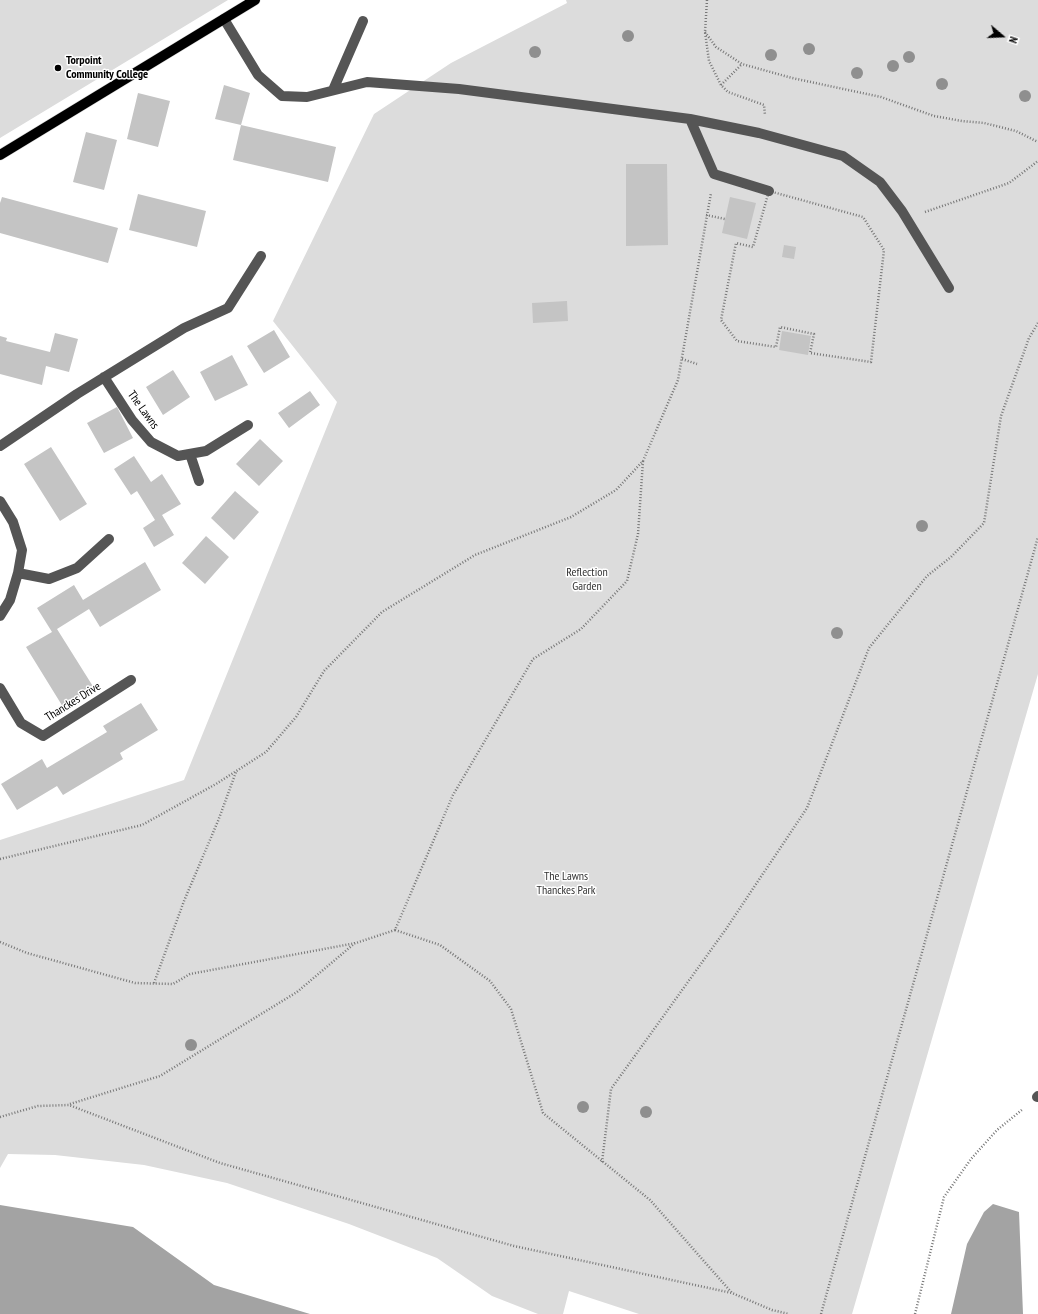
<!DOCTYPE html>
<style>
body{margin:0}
#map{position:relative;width:1038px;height:1314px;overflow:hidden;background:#fff;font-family:"PT Sans Narrow",sans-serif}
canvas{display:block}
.north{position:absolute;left:982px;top:16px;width:40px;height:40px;-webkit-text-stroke:3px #fff;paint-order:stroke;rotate:109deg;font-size:11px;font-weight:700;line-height:16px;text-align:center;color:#000}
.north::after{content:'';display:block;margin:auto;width:14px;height:18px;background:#000;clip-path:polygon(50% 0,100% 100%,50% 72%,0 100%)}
</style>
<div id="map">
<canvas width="1038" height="1314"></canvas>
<div class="north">N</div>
</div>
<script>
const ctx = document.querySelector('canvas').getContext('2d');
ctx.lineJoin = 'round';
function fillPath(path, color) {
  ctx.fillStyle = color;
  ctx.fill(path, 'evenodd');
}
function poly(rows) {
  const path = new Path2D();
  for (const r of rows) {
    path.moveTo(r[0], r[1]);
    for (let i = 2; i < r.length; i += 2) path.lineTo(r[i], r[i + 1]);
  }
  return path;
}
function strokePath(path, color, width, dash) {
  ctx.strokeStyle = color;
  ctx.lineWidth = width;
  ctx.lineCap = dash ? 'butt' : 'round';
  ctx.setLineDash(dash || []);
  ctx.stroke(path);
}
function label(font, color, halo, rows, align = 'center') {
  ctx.font = font + ' "PT Sans Narrow",sans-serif';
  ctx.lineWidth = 3;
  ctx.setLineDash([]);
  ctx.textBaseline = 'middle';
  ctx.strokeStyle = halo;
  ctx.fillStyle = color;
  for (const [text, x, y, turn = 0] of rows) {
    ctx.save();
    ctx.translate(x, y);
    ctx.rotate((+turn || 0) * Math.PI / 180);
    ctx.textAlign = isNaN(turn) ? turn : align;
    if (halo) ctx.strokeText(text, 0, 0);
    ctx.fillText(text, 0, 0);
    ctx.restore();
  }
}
const green = poly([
 [0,0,228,0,0,138],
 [566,0,1038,0,1038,674,852,1314,639,1314,569,1291,563,1314,538,1314,492,1296,437,1258,349,1224,227,1183,144,1165,55,1155,8,1154,0,1168,0,840,184,780,337,402,273,321,374,114,451,63,567,3]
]);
const water = poly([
 [993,1204,1019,1212,1023,1314,951,1314,967,1244,984,1212],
 [0,1205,133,1227,214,1285,310,1314,0,1314]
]);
const building = poly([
 [224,85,250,93,241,125,336,147,328,182,233,160,241,125,215,119],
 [138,93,170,101,158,147,127,139],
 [86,132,117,140,104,190,73,182],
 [626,164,667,164,668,245,626,246],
 [138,194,206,211,197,247,129,230],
 [2,197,118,228,108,263,0,233,0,203],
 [730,197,756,203,747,239,722,233],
 [784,245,796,247,794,259,782,257],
 [567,301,568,321,533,323,532,303],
 [274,330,290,357,264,373,247,346],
 [782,331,811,336,808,355,779,350],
 [55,333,78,339,69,372,46,366,42,385,0,374,0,336,7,338,6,341,50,352],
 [232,355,248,385,215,401,200,372],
 [173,370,190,397,163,415,146,387],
 [310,391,320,405,289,428,278,413],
 [117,407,133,438,104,453,87,423],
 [260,439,283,461,259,486,236,464],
 [51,447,87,504,60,521,24,464],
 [134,456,151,482,162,474,181,504,162,515,174,535,154,547,143,528,155,520,137,491,131,495,114,469],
 [235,491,259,512,234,540,211,518],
 [206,536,229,557,205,584,182,563],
 [145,562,161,590,100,627,89,609,57,629,94,688,63,707,26,647,52,632,37,608,74,585,83,600],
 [141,703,158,730,120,753,123,759,63,795,57,786,17,810,1,784,42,759,47,768,107,732,103,726]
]);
const path = poly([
 [707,0,705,32,709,61,721,85,728,92,764,105,765,115],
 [705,32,716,47,742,64,792,78,881,97,934,116,962,121,984,123,1016,131,1038,142],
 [721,85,742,64],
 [769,191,863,217,884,250,871,362,810,353,814,334,780,327,776,347,737,341,721,320,736,243,753,247,769,191],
 [925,212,1009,183,1038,161],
 [706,215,725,219],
 [682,359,697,364],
 [0,859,142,825,216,784,266,752,296,717,324,671,382,612,475,555,571,517,616,490,643,461,678,380,711,193],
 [395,930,440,945,490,981,511,1009,543,1113,650,1200,732,1293,772,1310,789,1314],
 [0,942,27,953,135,983,173,984,190,974,356,943,395,930,453,795,533,659,581,629,627,581,638,534,643,461],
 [154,983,184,901,218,821,236,772],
 [70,1104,160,1076,297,992,355,943],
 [0,1117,38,1106,69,1105,220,1163,514,1246,732,1293],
 [602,1162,611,1089,726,929,807,808,869,648,927,576,951,557,984,523,1001,416,1029,338,1038,323],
 [821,1314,1038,537],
 [915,1314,944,1197,971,1159,997,1130,1023,1109]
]);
const minor = poly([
 [224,19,258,75,282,96,307,97,367,82,459,89,690,119,759,133,843,156,880,182,902,211,949,288],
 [333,90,363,21],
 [690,119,714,174,769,191],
 [104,377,132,420,151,442,178,456,206,451,248,425],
 [0,446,77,394,184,328,228,308,261,256],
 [190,454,199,481],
 [0,501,13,522,22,550,18,573,10,600,0,616],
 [18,573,49,579,77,568,109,539],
 [0,688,21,723,43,736,131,680],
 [1037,1097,1038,1096]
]);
const major = poly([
 [0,155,255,0]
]);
const trees = [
 [628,36],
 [809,49],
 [535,52],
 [771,55],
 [909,57],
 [893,66],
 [857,73],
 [942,84],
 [1025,96],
 [922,526],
 [837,633],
 [191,1045],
 [583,1107],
 [646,1112]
];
const markers = [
 [58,68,4,"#000"]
];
const poiNames = [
 ["Torpoint",66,61],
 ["Community College",66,75]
];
const streetNames = [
 ["The Lawns",143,410,54],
 ["Thanckes Drive",73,702,-32]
];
const parkNames = [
 ["Reflection",587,573],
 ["Garden",587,587],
 ["The Lawns",566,877],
 ["Thanckes Park",566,891]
];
fillPath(green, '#dcdcdc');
fillPath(water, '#a3a3a3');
fillPath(building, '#c4c4c4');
strokePath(major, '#dbdbdb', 11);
strokePath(path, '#777', 2.5, [1, 2]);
strokePath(minor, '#555', 10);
strokePath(major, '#000', 10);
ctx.fillStyle = '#8f8f8f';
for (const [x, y] of trees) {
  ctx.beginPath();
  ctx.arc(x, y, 6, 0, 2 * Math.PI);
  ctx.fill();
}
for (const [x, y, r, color] of markers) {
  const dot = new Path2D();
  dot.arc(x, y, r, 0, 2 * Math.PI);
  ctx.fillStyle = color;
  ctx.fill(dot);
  strokePath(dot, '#fff', 1.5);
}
label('bold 12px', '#000', '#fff', poiNames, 'left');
label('12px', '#000', '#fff', streetNames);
label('12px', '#333', '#fff', parkNames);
</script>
